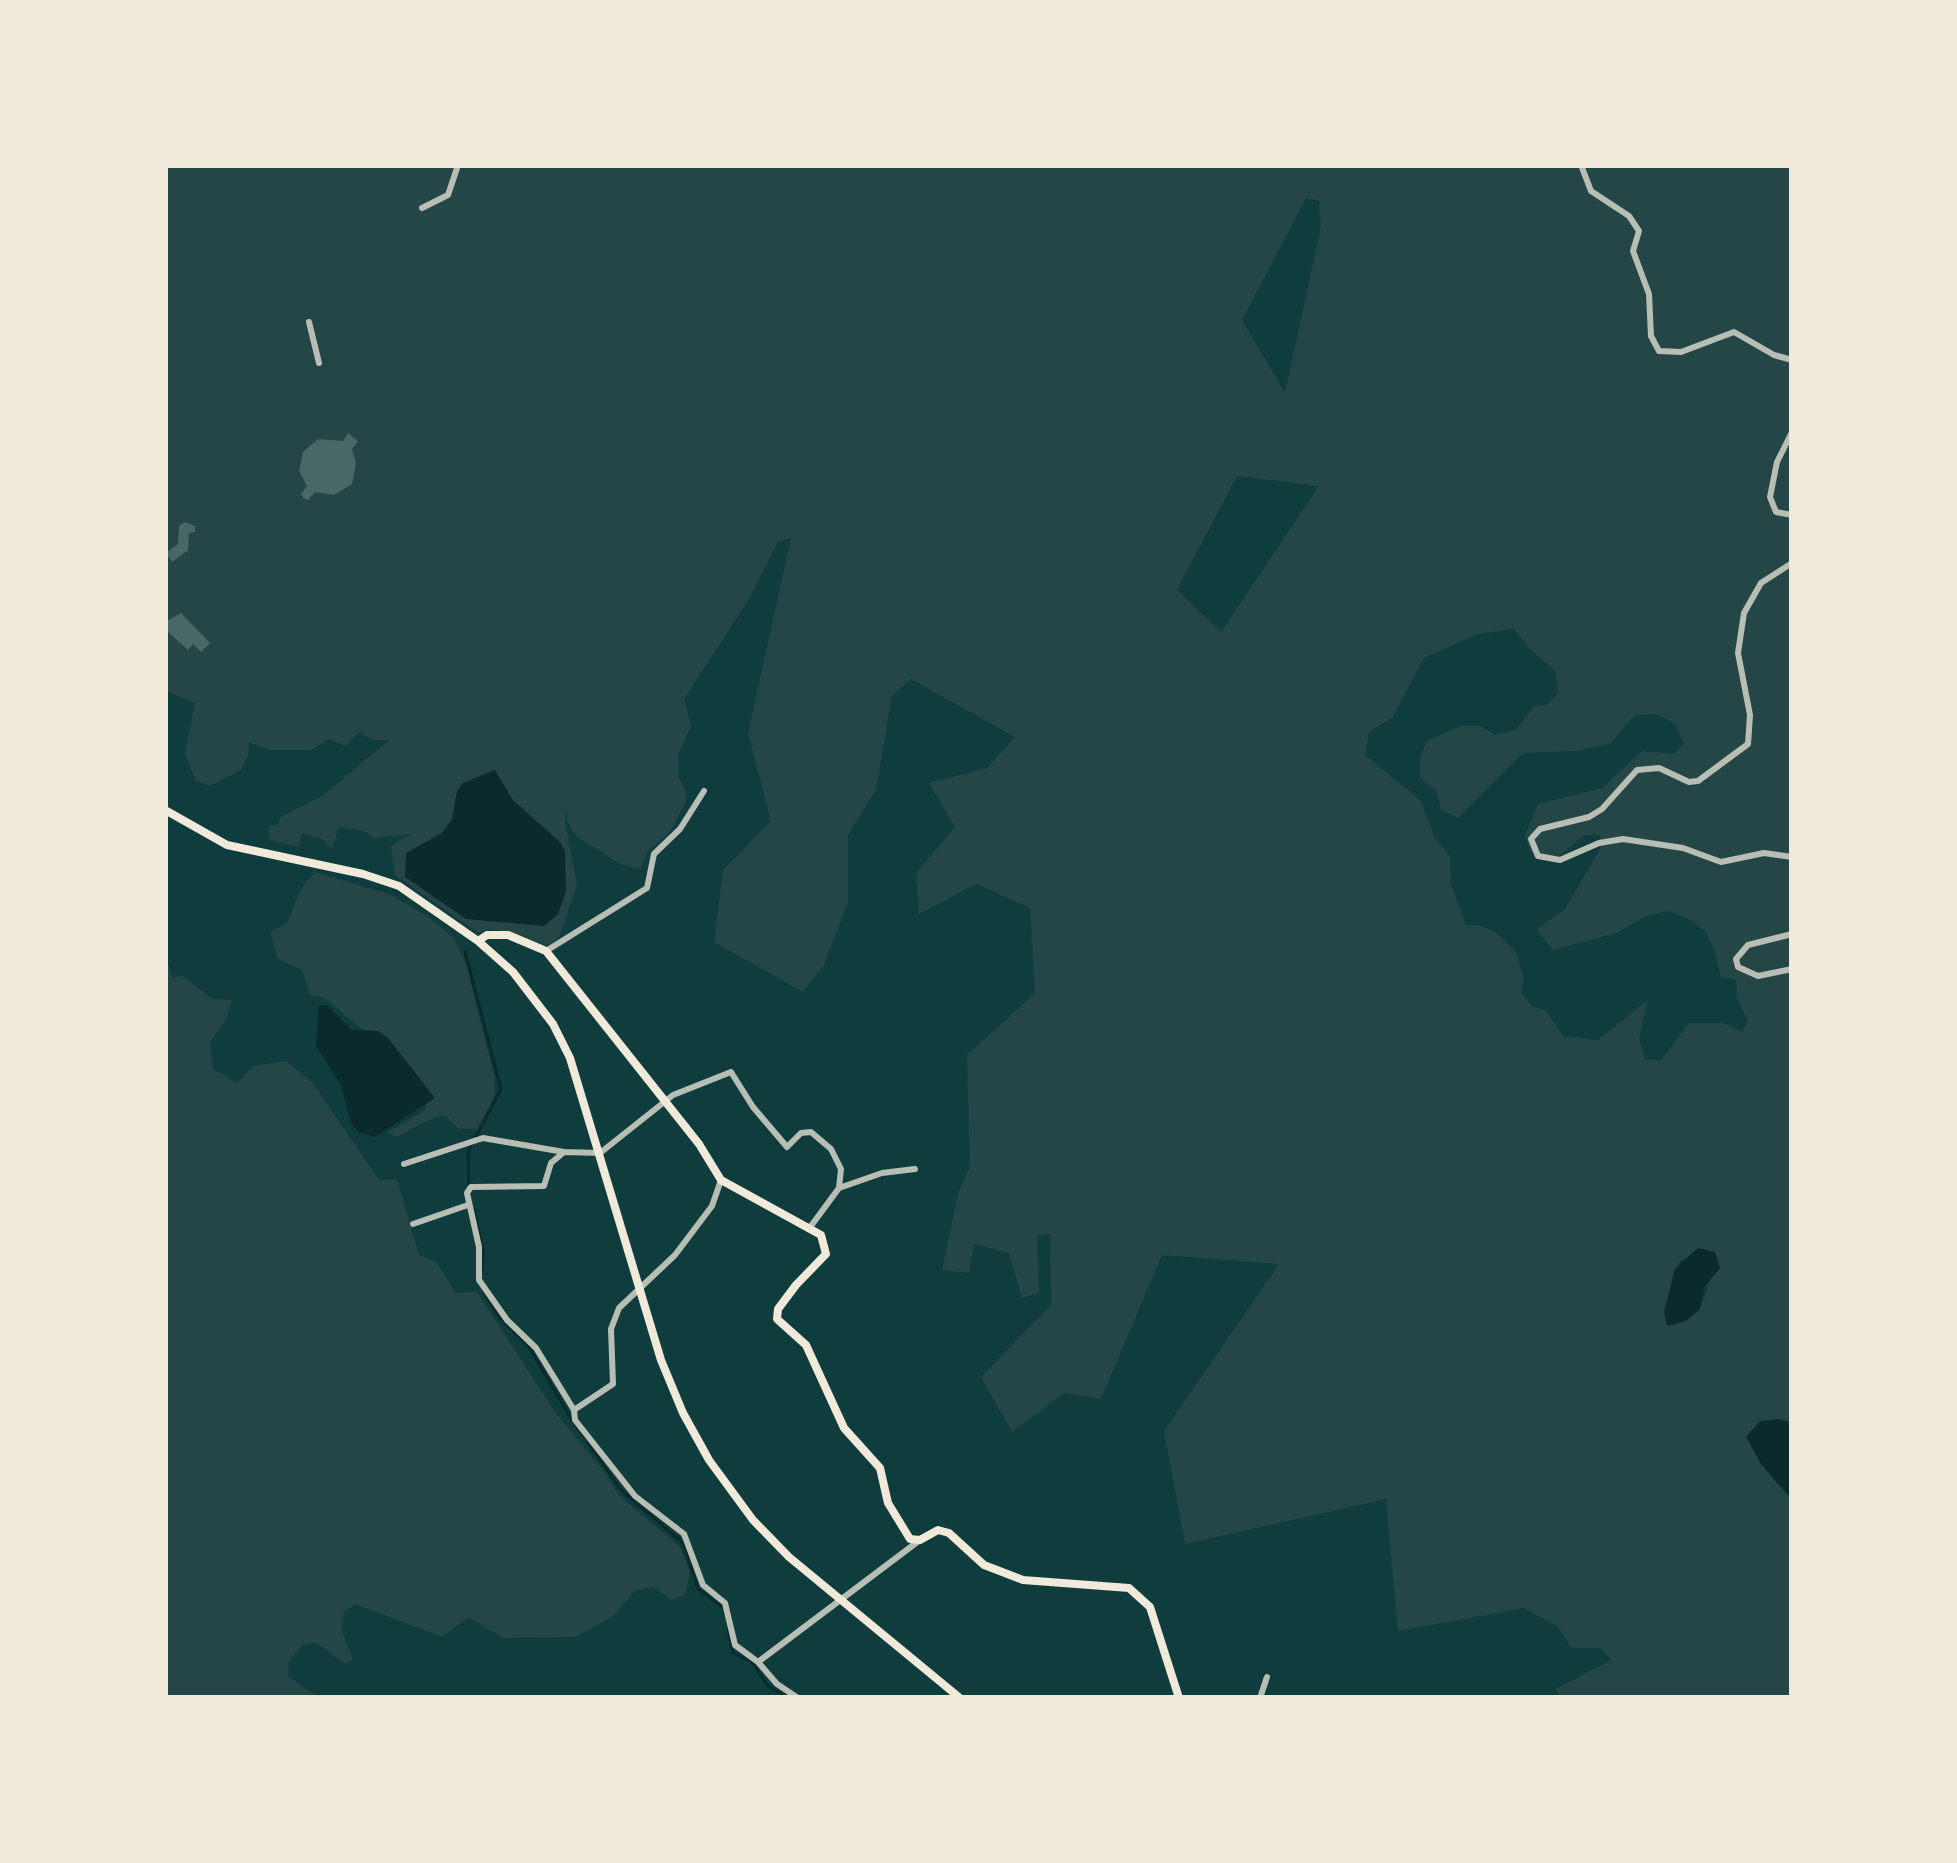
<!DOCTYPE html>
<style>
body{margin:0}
#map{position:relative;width:1957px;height:1863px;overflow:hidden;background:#0f3d3e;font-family:"Work Sans",sans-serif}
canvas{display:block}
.frame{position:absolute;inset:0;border:168px solid #f1e9da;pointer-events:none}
</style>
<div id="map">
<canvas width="1957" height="1863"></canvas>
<div class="frame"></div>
</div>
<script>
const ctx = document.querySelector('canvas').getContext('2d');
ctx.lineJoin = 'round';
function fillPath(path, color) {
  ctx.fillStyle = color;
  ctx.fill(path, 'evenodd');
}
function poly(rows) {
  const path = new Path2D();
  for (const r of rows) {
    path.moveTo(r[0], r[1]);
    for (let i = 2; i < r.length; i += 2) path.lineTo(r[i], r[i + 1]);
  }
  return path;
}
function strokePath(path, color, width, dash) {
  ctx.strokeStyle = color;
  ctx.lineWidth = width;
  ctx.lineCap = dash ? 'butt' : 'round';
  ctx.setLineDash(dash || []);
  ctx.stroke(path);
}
const green = poly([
 [165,165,1792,165,1792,1423,1779,1419,1761,1464,1792,1500,1792,1698,1560,1698,1556,1689,1611,1660,1601,1648,1572,1648,1557,1626,1524,1608,1398,1631,1386,1499,1185,1544,1164,1431,1279,1264,1162,1255,1101,1399,1064,1393,1012,1432,981,1377,1051,1305,1050,1234,1037,1236,1039,1293,1022,1298,1009,1253,974,1244,969,1273,942,1270,958,1194,970,1166,967,1055,1035,993,1030,908,976,884,919,914,916,873,955,827,929,783,987,768,1015,737,911,679,892,696,876,790,848,835,848,902,823,967,803,992,714,942,723,870,771,821,748,733,791,538,778,542,749,599,684,699,691,726,678,756,678,776,687,793,685,804,670,832,647,852,641,869,620,864,576,836,567,821,567,805,565,822,577,885,559,938,549,946,503,931,489,929,478,933,395,875,391,846,411,834,373,838,364,831,339,827,332,849,324,840,302,833,299,847,269,840,269,826,278,825,281,817,321,797,389,740,373,740,359,732,346,746,329,739,311,750,269,750,249,742,248,756,240,771,209,786,195,780,185,753,195,703,165,691],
 [1306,198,1319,201,1321,226,1285,393,1242,320],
 [1237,476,1319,486,1221,632,1177,590],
 [1514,629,1527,646,1555,671,1558,693,1546,705,1533,707,1516,730,1495,735,1480,726,1460,726,1426,742,1420,759,1420,778,1436,790,1441,809,1458,818,1523,753,1578,751,1610,744,1635,715,1656,714,1675,724,1684,743,1673,754,1642,751,1602,788,1538,804,1525,836,1530,851,1539,858,1559,856,1584,835,1600,835,1600,849,1565,909,1537,929,1553,950,1616,933,1647,916,1669,911,1691,920,1706,932,1714,949,1721,977,1736,980,1737,998,1748,1021,1742,1032,1724,1023,1689,1023,1661,1060,1645,1059,1639,1038,1648,1000,1598,1040,1563,1036,1546,1011,1532,1006,1521,993,1524,978,1516,952,1497,933,1482,926,1466,925,1451,884,1450,856,1435,838,1421,801,1365,755,1369,732,1392,718,1424,658,1478,634],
 [1689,1256,1710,1277,1704,1300,1664,1313,1680,1261],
 [315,872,391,895,427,916,454,938,467,967,494,1076,495,1095,477,1129,459,1129,446,1116,435,1117,397,1137,388,1132,426,1110,426,1093,385,1042,363,1030,325,998,310,995,302,970,278,959,270,932,287,923,301,889],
 [165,952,172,978,183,976,212,999,232,1000,226,1020,210,1042,213,1069,237,1083,254,1066,286,1061,312,1082,379,1180,397,1179,419,1255,436,1262,456,1293,477,1292,555,1412,602,1469,619,1495,680,1547,690,1572,685,1595,671,1600,654,1587,636,1590,611,1618,575,1637,504,1638,468,1617,442,1637,355,1604,344,1612,342,1632,353,1660,345,1664,317,1643,303,1644,289,1662,288,1676,313,1694,334,1698,165,1698]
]);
const water = poly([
 [495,770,513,800,561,843,565,852,566,891,558,914,544,926,466,919,405,877,406,853,442,833,452,819,457,791,463,783],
 [319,1005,327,1005,352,1030,378,1031,388,1038,435,1098,375,1137,360,1133,351,1124,341,1085,316,1046],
 [1698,1248,1715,1252,1720,1268,1705,1286,1700,1309,1686,1321,1667,1326,1664,1312,1675,1269],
 [1779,1419,1792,1423,1792,1500,1761,1464,1746,1437,1760,1421]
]);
const stream = poly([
 [465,952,501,1089,476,1137],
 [469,1189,468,1152,471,1145],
 [474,1210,483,1250,482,1271],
 [484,1292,499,1317,529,1347,570,1417,621,1490,683,1543,698,1589,724,1608],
 [728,1629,733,1653,752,1662,767,1685,787,1698]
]);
const building = poly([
 [348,433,358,441,352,449,356,463,352,484,334,495,315,492,308,500,303,498,301,494,307,486,299,471,303,452,318,439,343,441],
 [185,522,195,526,195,532,189,533,188,550,172,562,166,553,178,544,179,526],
 [181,613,210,643,201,652,193,644,188,650,165,629,165,622]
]);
const minor = poly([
 [1581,165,1591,191,1629,216,1639,231,1633,251,1649,294,1651,336,1659,351,1681,352,1734,332,1774,355,1792,360],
 [422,208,448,195,458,165],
 [309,322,319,363],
 [1792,432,1777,462,1770,497,1776,512,1792,515],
 [1792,563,1761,583,1744,613,1738,653,1750,715,1748,744,1698,781,1689,782,1659,768,1637,770,1602,809,1589,817,1540,829,1531,839,1538,856,1560,860,1599,843,1623,839,1683,848,1721,862,1764,853,1792,857],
 [1792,934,1748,945,1736,959,1738,967,1758,976,1792,969],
 [546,951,647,888,654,854,680,829,704,791],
 [404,1164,483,1138,564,1152],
 [721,1180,712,1206,675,1255,619,1308,611,1329,613,1384,574,1410,575,1420,635,1496,684,1534,703,1585,725,1603,735,1645,758,1662,920,1540],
 [839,1188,882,1173,915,1169],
 [413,1224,468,1205],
 [574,1410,536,1348,507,1320,479,1280,479,1247,467,1193,471,1187,544,1186,551,1163,564,1152,600,1153,673,1095,731,1072,753,1107,787,1147,801,1133,811,1132,831,1149,841,1169,839,1188,811,1226],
 [758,1662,777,1684,798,1698],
 [1260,1698,1267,1677]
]);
const secondary = poly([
 [165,810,227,845,363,874,399,886,478,941,513,972,553,1024,570,1058,661,1360,683,1413,709,1460,753,1520,789,1557,960,1698],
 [478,941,487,935,508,935,546,951,699,1144,721,1180,821,1235,826,1254,796,1285,778,1309,777,1319,806,1345,844,1428,880,1468,888,1503,910,1539,920,1540,938,1530,949,1533,984,1565,1023,1580,1129,1588,1150,1607,1179,1698]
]);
fillPath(green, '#244646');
fillPath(water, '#0a2a2b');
strokePath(stream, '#0a2a2b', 3);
fillPath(building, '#486865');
strokePath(minor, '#b8beb3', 6);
strokePath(secondary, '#f1e9da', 8);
</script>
